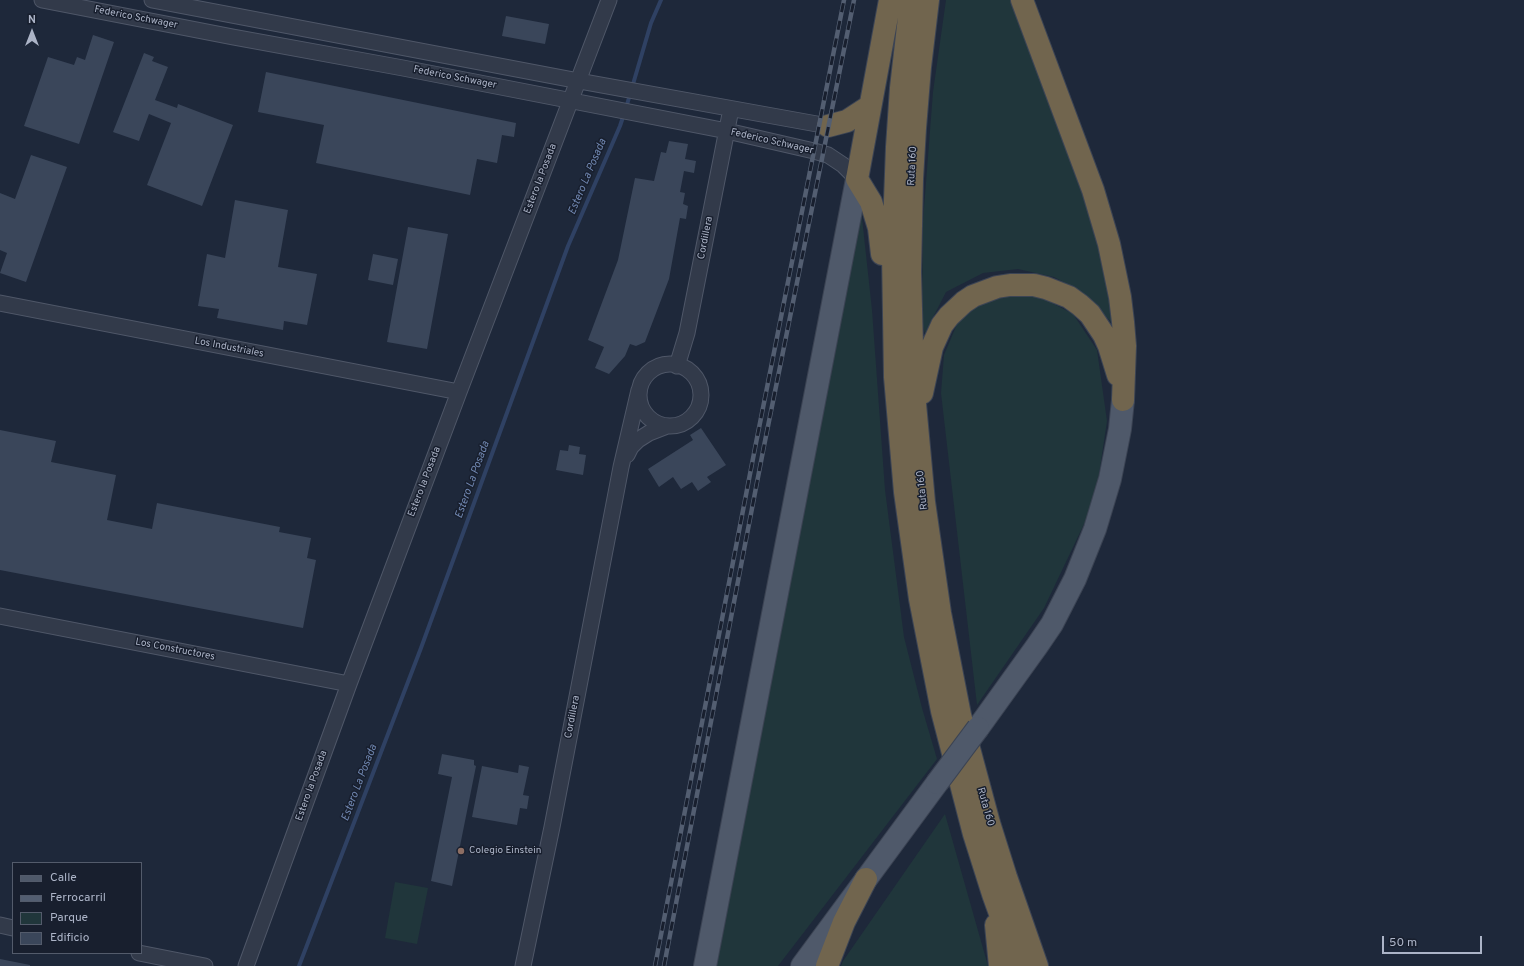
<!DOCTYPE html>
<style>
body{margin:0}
#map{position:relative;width:1524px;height:966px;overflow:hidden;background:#1e283a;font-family:Overpass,sans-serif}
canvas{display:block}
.legend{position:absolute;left:12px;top:862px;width:130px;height:92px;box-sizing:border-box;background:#181f2e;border:1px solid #535b6b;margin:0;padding:5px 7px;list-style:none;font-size:12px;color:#acb4c7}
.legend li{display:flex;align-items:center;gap:8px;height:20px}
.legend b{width:20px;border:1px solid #535b6b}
.north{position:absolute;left:12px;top:12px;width:40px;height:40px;-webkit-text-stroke:3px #181f2e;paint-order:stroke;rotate:0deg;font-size:11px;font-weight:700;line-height:16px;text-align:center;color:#acb4c7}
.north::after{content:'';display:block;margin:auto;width:14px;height:18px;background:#acb4c7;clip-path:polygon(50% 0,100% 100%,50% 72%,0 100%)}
.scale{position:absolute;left:1382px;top:936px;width:100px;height:18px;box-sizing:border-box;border:2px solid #acb4c7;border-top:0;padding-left:5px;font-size:12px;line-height:14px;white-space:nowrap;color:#acb4c7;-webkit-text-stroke:3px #181f2e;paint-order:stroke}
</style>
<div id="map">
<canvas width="1524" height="966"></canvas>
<ul class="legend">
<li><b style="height:5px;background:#4f596a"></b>Calle</li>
<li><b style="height:5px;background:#535e71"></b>Ferrocarril</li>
<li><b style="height:11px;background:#20363b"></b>Parque</li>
<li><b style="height:11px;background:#3a465a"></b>Edificio</li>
</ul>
<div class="north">N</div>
<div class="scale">50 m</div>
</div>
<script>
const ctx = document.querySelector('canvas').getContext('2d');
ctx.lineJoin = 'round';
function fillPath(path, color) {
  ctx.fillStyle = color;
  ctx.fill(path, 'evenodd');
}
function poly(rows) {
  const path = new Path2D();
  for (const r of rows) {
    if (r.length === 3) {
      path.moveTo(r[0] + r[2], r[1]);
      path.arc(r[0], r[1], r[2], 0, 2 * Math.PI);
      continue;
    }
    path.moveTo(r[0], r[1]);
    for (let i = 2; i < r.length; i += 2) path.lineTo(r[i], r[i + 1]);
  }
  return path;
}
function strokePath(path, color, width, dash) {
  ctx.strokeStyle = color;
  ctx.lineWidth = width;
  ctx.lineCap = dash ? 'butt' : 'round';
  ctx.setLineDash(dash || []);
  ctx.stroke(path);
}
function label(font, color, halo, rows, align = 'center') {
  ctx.font = font + ' Overpass,sans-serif';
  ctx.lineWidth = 3;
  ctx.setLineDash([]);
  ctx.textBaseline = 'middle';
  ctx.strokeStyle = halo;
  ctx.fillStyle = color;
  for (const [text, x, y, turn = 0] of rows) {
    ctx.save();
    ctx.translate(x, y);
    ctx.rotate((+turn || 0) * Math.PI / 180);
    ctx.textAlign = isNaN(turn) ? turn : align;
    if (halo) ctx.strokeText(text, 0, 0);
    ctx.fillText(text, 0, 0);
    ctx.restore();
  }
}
const green = poly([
 [946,0,1011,0,1075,165,1107,271,1115,326,1082,292,1054,277,1018,269,983,273,946,292,925,333,922,324,923,221,933,92],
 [859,210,862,218,872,310,885,490,904,637,922,708,937,759,778,966,715,966],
 [1009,296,1039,296,1073,314,1097,350,1107,421,1095,501,1044,608,977,705,941,393,944,355,960,317,973,304],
 [945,814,988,966,841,966,843,961],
 [395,882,428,888,417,944,385,938]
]);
const stream = poly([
 [626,108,651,23,661,0],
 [299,966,421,648,568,246,620,126,624,114]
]);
const building = poly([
 [506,16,549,24,545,44,502,36],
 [93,35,114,42,79,144,24,126,48,57,74,65,77,57,85,60],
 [144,53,154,57,152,61,168,67,155,100,177,108,178,104,233,125,202,206,147,185,171,123,149,114,139,141,113,132],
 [266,72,516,123,514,137,502,135,497,163,477,159,470,195,316,163,324,125,258,112],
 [669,141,688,144,685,159,696,161,694,173,684,171,680,192,685,193,683,204,688,206,686,219,680,218,669,279,645,342,636,346,630,344,625,356,609,374,595,368,604,347,588,340,618,260,635,178,654,181,661,152,666,153],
 [31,155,67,167,26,282,0,273,7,253,0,250,0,193,15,199],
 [235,200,288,210,278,267,317,274,307,325,284,321,283,330,217,318,219,309,198,306,207,254,225,258],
 [408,227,448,234,427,349,387,342],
 [373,254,398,259,393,285,368,280],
 [701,428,726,465,707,477,711,482,698,491,692,482,681,489,673,477,659,487,648,469,693,440,690,435],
 [0,430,56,441,51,462,116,475,107,520,152,529,157,503,280,527,279,532,311,538,307,558,316,560,303,628,0,570],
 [569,445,580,447,579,454,586,455,583,475,556,470,560,450,568,451],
 [442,754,474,760,474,765,476,766,452,886,431,881,452,777,438,774],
 [519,765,529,767,523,795,529,796,527,809,520,808,517,825,472,817,482,766,518,773],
 [0,959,30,965,30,966,0,966]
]);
const minor = poly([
 [42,0,233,37,403,68,727,131,814,151,828,155,843,165,857,179],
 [152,0,579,81,828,126],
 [0,303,459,392],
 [670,395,31],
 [677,366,687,333,731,109],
 [627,455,631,447,638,440,649,433,667,426],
 [0,616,349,684],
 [0,925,13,928],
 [139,953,205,966],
 [246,966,349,684,459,392,609,0],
 [523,966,552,827,621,467,639,390]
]);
const primary = poly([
 [978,728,1037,646,1052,624,1075,579,1095,529,1110,479,1120,429,1123,400],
 [705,966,857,179],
 [802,966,937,783]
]);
const motorway = poly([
 [911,0,901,88,897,147,893,254,895,377,905,492,920,599,942,711,974,834,993,894,1019,966],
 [928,0,920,67,915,128,912,179,910,272,913,382,924,502,940,613,960,715,989,823,1006,877,1037,966],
 [1022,0,1093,190,1109,244,1120,297,1123,322,1125,346,1123,400],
 [828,126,847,121,870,106],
 [882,254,879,228,871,202,857,179,890,0],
 [922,393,932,347,942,325,949,316,964,302,973,296,997,287,1010,285,1034,285,1046,288,1069,297,1080,305,1090,314,1104,335,1109,346,1118,375],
 [996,925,1000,966],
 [827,966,844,922,866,879]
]);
const rail = poly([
 [655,966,756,443,844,0],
 [664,966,764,446,854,0]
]);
const primaryBridge = poly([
 [937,783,978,728]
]);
const markers = [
 [461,851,4,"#8d6e63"]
];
const streetNames = [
 ["Federico Schwager",136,18,11],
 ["Federico Schwager",455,78,11],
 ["Federico Schwager",772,142,13],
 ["Ruta 160",913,166,-87],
 ["Estero la Posada",541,179,-69],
 ["Cordillera",706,238,-79],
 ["Los Industriales",229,348,11],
 ["Estero la Posada",425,482,-69],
 ["Ruta 160",923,490,-96],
 ["Los Constructores",175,650,11],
 ["Cordillera",573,717,-79],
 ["Estero la Posada",312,786,-70],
 ["Ruta 160",985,807,74]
];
const poiNames = [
 ["Colegio Einstein",469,851]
];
const waterNames = [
 ["Estero La Posada",588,177,-67],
 ["Estero La Posada",473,480,-70],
 ["Estero La Posada",360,783,-69]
];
fillPath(green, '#20363b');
strokePath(stream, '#2f4163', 4);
fillPath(building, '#3a465a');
strokePath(minor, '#4f5768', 17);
strokePath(primary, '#3b4353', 24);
strokePath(motorway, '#3c4454', 24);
strokePath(minor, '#323a4a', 15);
strokePath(primary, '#4f596a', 22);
strokePath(motorway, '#71654e', 22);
strokePath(rail, '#535e71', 4.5);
strokePath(rail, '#181f2e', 3, [9]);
strokePath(primaryBridge, '#3b4353', 24, []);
strokePath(primaryBridge, '#4f596a', 22);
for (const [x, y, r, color] of markers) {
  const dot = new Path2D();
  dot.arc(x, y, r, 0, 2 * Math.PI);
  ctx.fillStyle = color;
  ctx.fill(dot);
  strokePath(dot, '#181f2e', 1.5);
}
label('10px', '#acb4c7', '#181f2e', streetNames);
label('10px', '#acb4c7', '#181f2e', poiNames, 'left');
label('italic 11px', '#7188b2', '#181f2e', waterNames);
</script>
